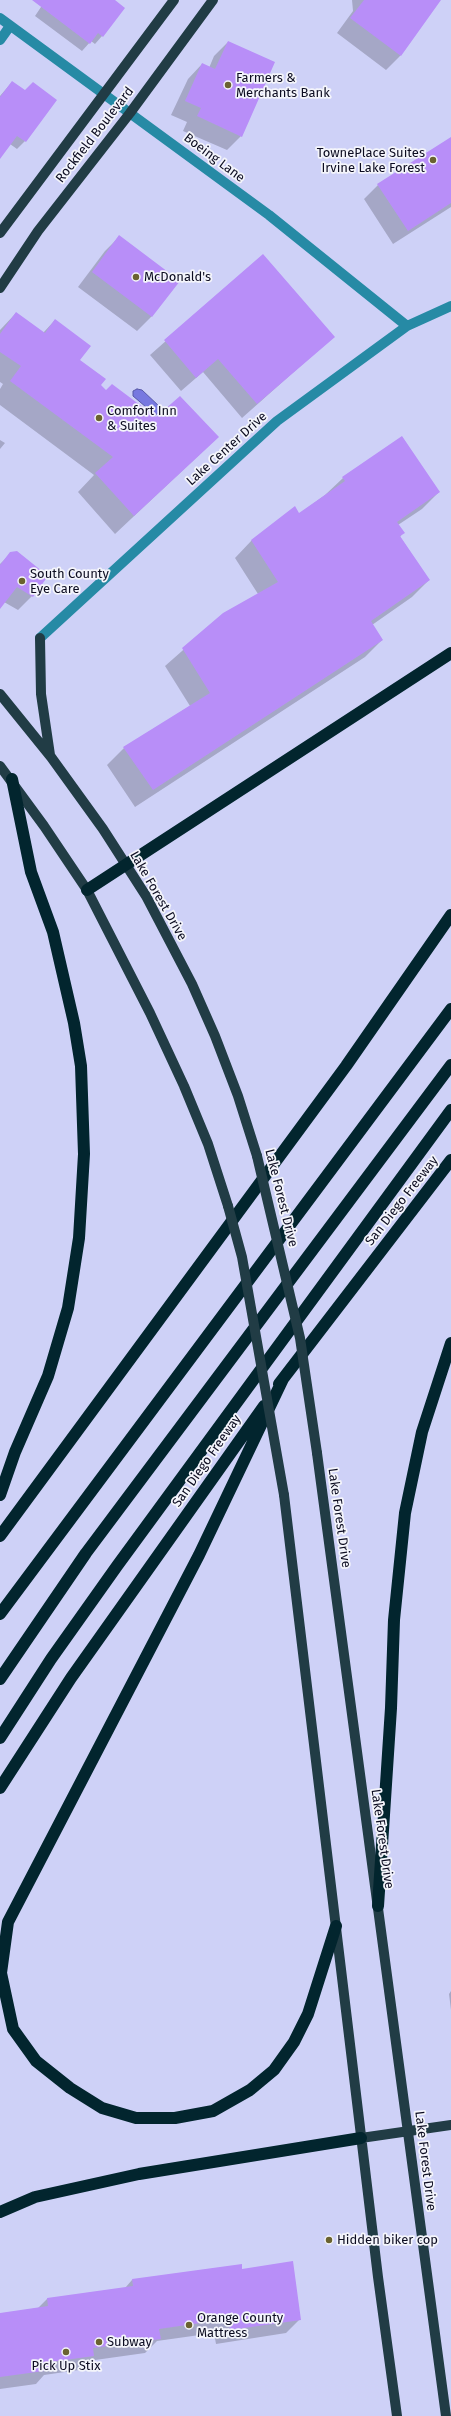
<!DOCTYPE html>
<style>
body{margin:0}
canvas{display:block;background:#ced1f7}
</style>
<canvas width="451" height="2416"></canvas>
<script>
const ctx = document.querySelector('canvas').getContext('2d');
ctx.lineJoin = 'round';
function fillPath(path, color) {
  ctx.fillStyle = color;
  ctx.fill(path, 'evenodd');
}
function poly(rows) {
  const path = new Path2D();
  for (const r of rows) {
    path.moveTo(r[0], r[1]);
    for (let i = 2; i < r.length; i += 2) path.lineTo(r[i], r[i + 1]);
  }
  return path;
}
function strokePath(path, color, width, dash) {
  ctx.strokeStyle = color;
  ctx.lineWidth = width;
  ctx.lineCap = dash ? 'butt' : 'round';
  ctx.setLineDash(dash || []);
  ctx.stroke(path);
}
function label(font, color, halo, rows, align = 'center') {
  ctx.font = font + ' "Fira Sans",sans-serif';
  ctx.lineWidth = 3.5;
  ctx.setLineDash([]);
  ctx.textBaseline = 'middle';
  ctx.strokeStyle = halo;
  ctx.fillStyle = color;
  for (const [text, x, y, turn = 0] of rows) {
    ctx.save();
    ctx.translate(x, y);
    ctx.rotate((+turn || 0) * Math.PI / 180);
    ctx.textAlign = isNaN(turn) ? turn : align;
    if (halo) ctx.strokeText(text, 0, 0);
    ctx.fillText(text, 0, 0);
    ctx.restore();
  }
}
const water = poly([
 [137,389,142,390,160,407,159,412,147,422,146,407,133,396,133,391,137,389]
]);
const shadow = poly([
 [38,0,113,0,102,36,95,44,91,41,82,51,35,16,43,4],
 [352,0,440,0,400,56,386,70,337,33,353,11],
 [228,42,241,136,227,150,183,131,187,122,171,115,188,79,202,64,209,68,214,56],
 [12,82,25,91,55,100,25,141,17,149,10,144,0,157,0,96],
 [451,138,451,207,393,244,364,199,378,185],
 [119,237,178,281,151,317,137,331,78,287,105,251],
 [263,255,333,337,242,418,203,372,181,391,150,355],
 [16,313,43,333,55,320,78,361,100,385,106,391,156,418,199,455,115,534,78,492,94,475,0,405,0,389,3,384,0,382,0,330],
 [402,437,439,492,422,509,398,525,403,533,400,537,429,580,412,597,372,625,382,640,365,657,135,807,107,765,124,748,190,706,165,666,224,614,258,594,235,558,252,540,299,514,325,495,343,478],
 [0,440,5,443,0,449],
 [11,553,32,596,18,610,4,602,0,607,0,564],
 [451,1991,451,2010,449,1994],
 [241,2270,300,2319,286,2333,216,2344,214,2333,157,2341,145,2353,88,2361,79,2370,44,2375,36,2384,0,2389,0,2314,38,2308,47,2299,125,2288,132,2280]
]);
const building = poly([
 [32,0,115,0,125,8,103,37,98,33,90,44],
 [364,0,441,0,401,56,350,18],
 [228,41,275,62,242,137,197,116,201,108,185,101,202,63,215,69],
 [12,81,25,90,33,82,57,100,26,142,17,136,0,159,0,97],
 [451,137,451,203,408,231,377,184],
 [119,235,180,281,152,317,92,272],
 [263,254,335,337,257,404,218,359,196,378,164,340],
 [16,312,45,333,55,319,91,346,80,360,106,379,101,385,106,390,112,384,156,417,180,396,219,437,134,516,95,473,113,457,10,381,21,366,0,352,0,334],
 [402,436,440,492,397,522,405,533,400,536,430,580,371,621,383,640,153,790,123,747,210,693,182,648,223,613,278,582,251,540,295,506,299,513,345,481,342,477],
 [17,551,48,576,33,597,17,587,0,609,0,565,10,552],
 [293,2261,301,2320,230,2330,228,2319,159,2329,161,2339,93,2348,94,2356,50,2362,51,2370,0,2377,0,2313,48,2306,47,2298,133,2286,132,2279,242,2264,242,2269]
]);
const minor = poly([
 [0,18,269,215,407,326],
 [0,40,10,26],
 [40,638,277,421,407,326,451,306]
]);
const major = poly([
 [0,233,174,0],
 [0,288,38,231,130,113,213,0],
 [40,638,41,694,50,755],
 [0,694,51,757,103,829,146,896,192,984,215,1036,238,1096,257,1156],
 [0,766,44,826,87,890,150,1013,184,1086,208,1144,228,1206],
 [317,1453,446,2416],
 [284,1495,378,2277,397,2416],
 [361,2138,451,2125]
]);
const highway = poly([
 [87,890,451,653],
 [283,1379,199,1555,8,1922,1,1973,13,2029,36,2061,70,2088,102,2108,136,2118,175,2118,213,2111,250,2090,274,2070,294,2042,308,2014,336,1926],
 [279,1384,451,1160],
 [0,1495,15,1452,48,1376,68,1308,79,1238,84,1154,81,1066,74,1023,53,932,31,872,12,779],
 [0,1536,346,1066,451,915],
 [0,1614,451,1009],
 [0,1679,86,1553,451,1065],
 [0,1738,51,1659,117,1566,451,1110],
 [0,1788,71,1678,264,1406],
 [378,1906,391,1708,394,1620,405,1513,422,1432,451,1343],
 [0,2212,35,2197,139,2174,361,2138]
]);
const majorBridge = poly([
 [257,1156,300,1338,317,1453],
 [228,1206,242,1257,284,1495]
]);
const markers = [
 [228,85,4,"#6a622f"],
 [433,160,4,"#6a622f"],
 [136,277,4,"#6a622f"],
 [99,418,4,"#6a622f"],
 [22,581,4,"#6a622f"],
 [329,2240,4,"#6a622f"],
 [189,2325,4,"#6a622f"],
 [99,2342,4,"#6a622f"],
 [66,2352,4,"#6a622f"]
];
const poiNames = [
 ["Farmers &",236,78],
 ["Merchants Bank",236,93],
 ["TownePlace Suites",425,153,"right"],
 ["Irvine Lake Forest",425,168,"right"],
 ["McDonald's",144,277],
 ["Comfort Inn",107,411],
 ["& Suites",107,426],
 ["South County",30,574],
 ["Eye Care",30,589],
 ["Hidden biker cop",337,2240],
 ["Orange County",197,2318],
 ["Mattress",197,2333],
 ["Subway",107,2342],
 ["Pick Up Stix",66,2366,"center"]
];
const streetNames = [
 ["Rockfield Boulevard",95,135,-52],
 ["Boeing Lane",214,158,37],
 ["Lake Center Drive",227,449,-42],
 ["Lake Forest Drive",158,896,60],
 ["Lake Forest Drive",281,1198,76],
 ["San Diego Freeway",402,1201,-52],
 ["San Diego Freeway",207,1461,-55],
 ["Lake Forest Drive",339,1518,82],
 ["Lake Forest Drive",382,1839,82],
 ["Lake Forest Drive",425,2161,83]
];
fillPath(water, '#7778e0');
strokePath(water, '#5758a7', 1);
fillPath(shadow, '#0003');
fillPath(building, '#b88ef8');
strokePath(minor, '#268aa5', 10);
strokePath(major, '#213c45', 10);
strokePath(highway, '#02252e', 12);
strokePath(majorBridge, '#213c45', 10);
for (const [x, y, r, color] of markers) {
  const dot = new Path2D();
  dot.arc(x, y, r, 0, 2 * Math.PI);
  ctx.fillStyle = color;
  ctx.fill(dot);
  strokePath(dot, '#f4f5fb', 1.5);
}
label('13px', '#0c0c21', '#f4f5fb', poiNames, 'left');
label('13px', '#0c0c21', '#f4f5fb', streetNames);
</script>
